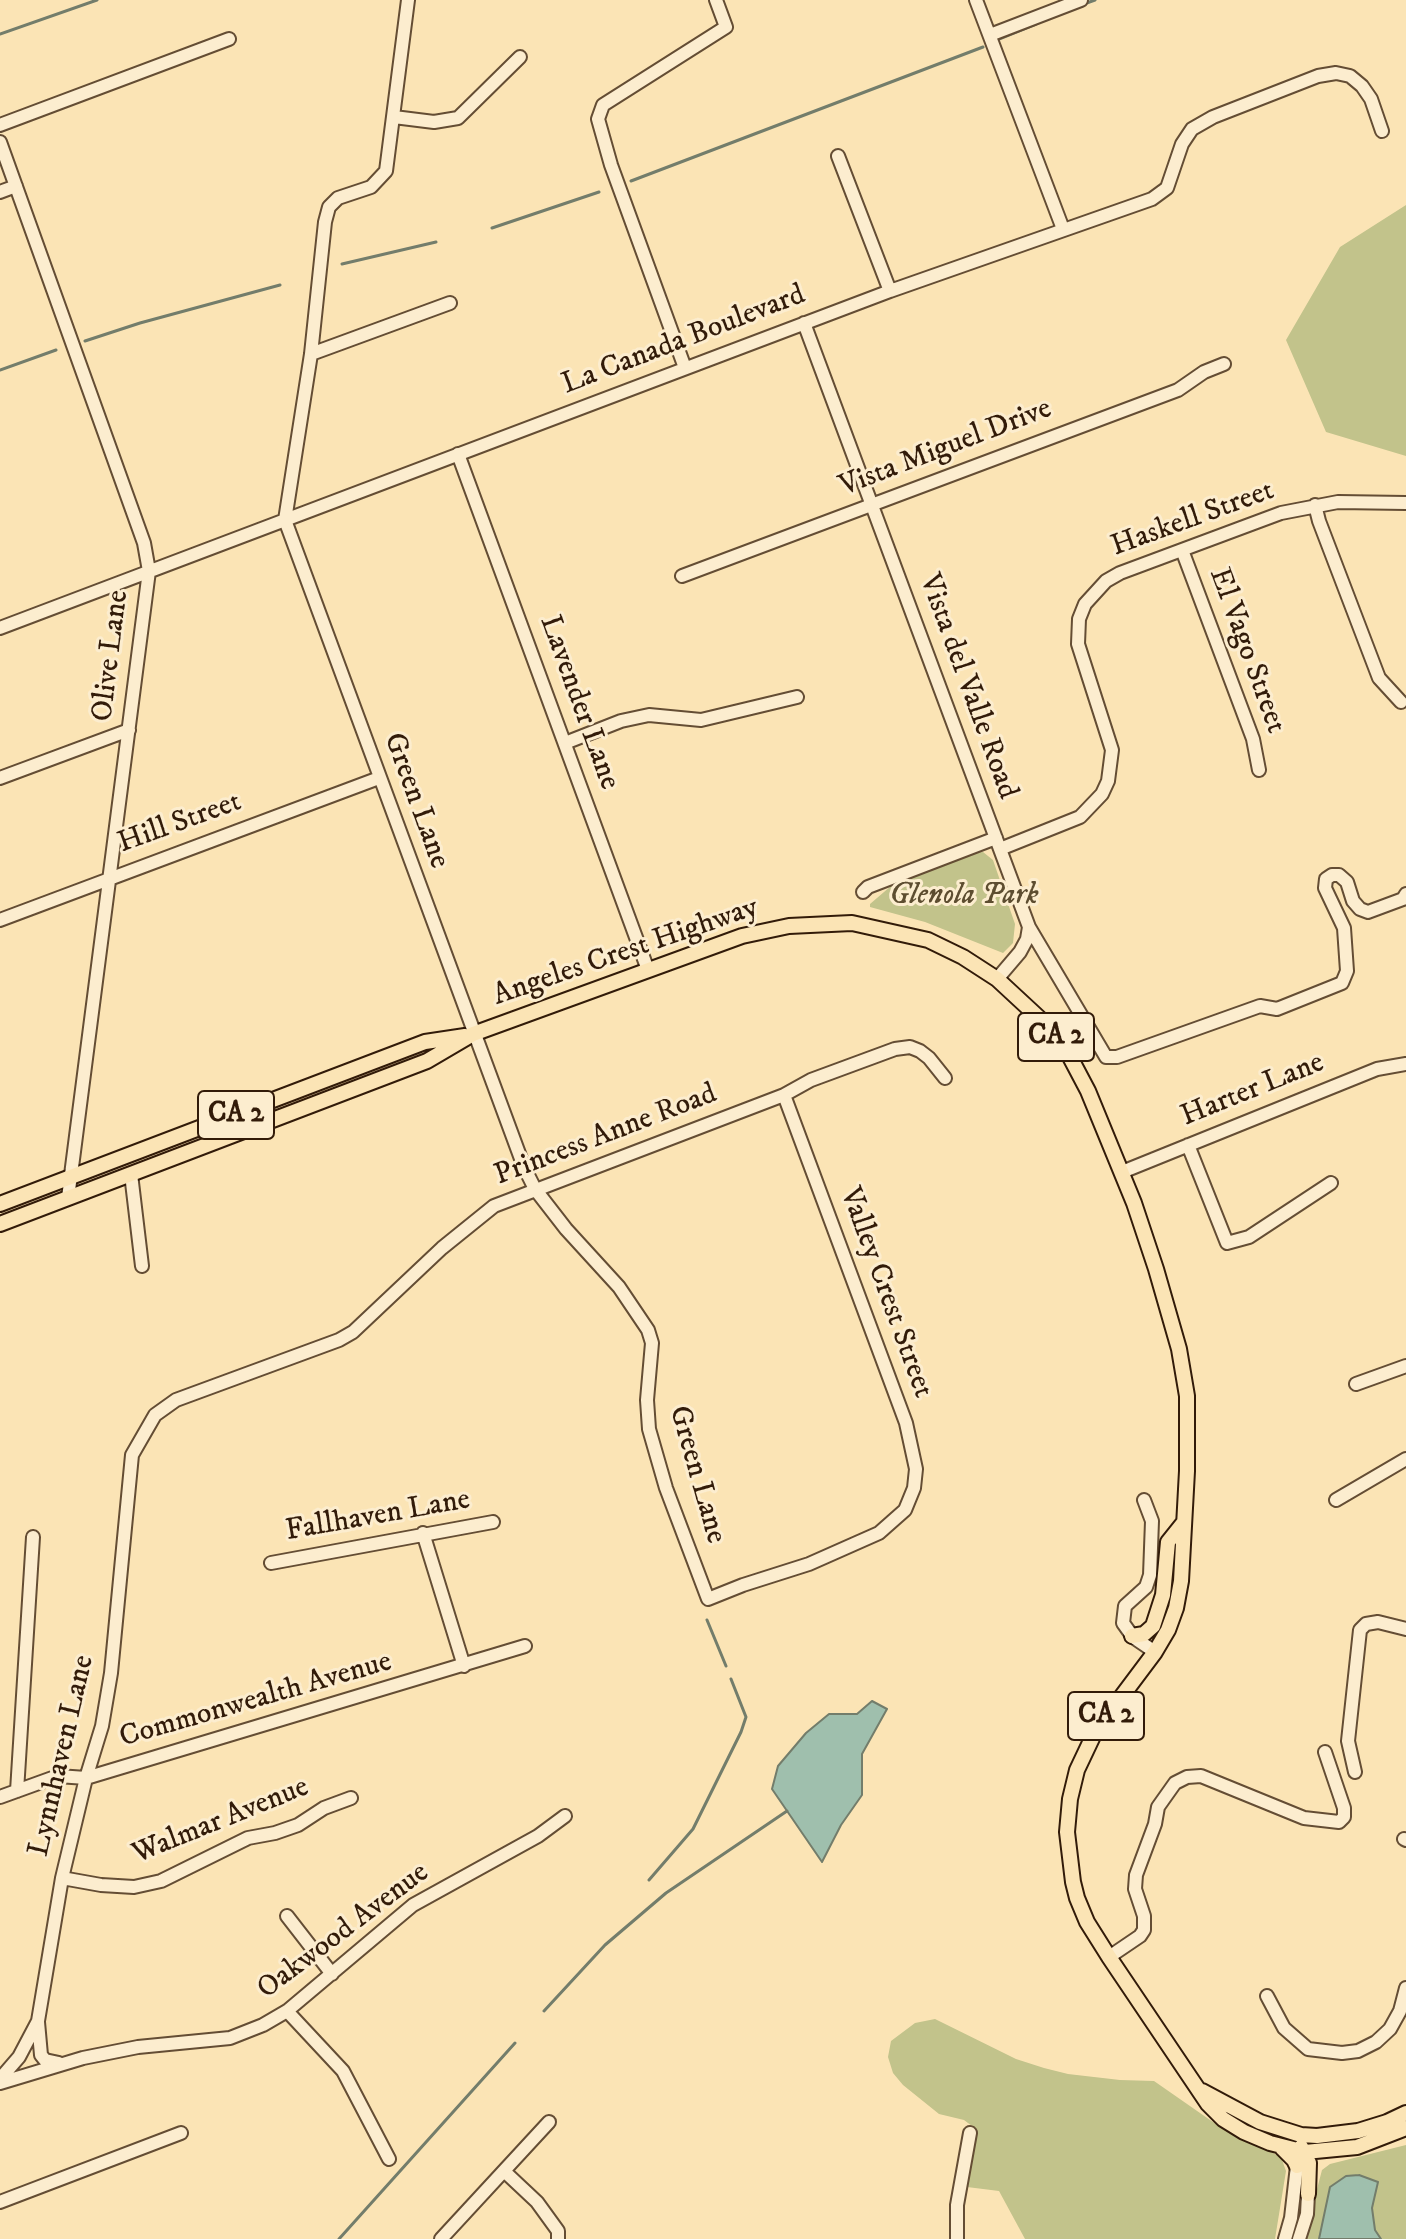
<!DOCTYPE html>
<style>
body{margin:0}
canvas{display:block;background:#fbe4b5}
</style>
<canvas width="1406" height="2239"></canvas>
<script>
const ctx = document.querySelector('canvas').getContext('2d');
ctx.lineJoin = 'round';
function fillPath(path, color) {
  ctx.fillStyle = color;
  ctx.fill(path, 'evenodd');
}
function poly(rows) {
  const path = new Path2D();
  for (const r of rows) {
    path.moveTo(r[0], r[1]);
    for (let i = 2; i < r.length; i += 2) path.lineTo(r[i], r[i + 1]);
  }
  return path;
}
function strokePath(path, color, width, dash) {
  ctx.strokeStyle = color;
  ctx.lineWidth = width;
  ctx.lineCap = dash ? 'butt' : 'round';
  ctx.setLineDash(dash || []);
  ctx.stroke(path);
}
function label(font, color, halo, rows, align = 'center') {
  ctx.font = font + ' "IM FELL DW Pica",serif';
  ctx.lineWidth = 6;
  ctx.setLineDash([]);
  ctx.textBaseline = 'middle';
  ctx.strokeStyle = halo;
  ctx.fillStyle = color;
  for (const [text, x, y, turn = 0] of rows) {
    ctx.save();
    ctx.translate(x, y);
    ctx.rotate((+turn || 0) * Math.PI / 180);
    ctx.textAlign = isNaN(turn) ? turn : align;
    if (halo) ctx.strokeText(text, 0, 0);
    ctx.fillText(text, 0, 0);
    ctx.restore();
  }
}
const green = poly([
 [1406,205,1406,456,1326,432,1286,340,1340,247],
 [983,852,993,860,1015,924,1013,943,1003,953,925,922,870,907,870,904,898,880,971,853],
 [935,2019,1016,2059,1044,2068,1068,2074,1120,2080,1154,2081,1223,2129,1281,2157,1286,2171,1275,2239,1025,2239,999,2191,967,2187,976,2129,964,2120,939,2114,903,2085,893,2073,888,2057,891,2041,915,2023],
 [1406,2145,1406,2239,1304,2239,1322,2170,1330,2164]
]);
const water = poly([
 [872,1701,887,1709,862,1754,862,1795,841,1825,822,1862,772,1789,778,1766,806,1733,829,1714,857,1714,872,1701],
 [1359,2175,1378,2182,1372,2208,1375,2230,1381,2239,1319,2239,1330,2187,1346,2176,1359,2175]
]);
const stream = poly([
 [1084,4,1095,0],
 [0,34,97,0],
 [999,39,1036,24],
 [631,181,983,47],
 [492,228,599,192],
 [342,264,436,242],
 [85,341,140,323,280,285],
 [0,370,56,350],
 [707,1620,726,1666],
 [649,1880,693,1829,741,1732,746,1717,731,1679],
 [544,2011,605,1945,666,1893,787,1811],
 [339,2239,515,2043]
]);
const minor = poly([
 [408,0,386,171,371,187,338,198,329,207,325,222,311,354,285,520,524,1167,535,1189,566,1229,619,1287,648,1330,652,1343,647,1400,649,1429,666,1488,708,1599,743,1585,809,1564,879,1533,905,1510,914,1488,916,1469,906,1423,784,1095],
 [976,0,1063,229],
 [990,35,1081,0],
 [394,117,434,122,458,118,520,57],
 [0,125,229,39],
 [0,142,144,543,149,571,68,1198],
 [838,156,890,291],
 [0,192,16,186],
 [804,323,1029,927,1106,1057,1117,1057,1260,1006,1277,1009,1342,983,1347,971,1344,928,1325,888,1326,879,1332,875,1339,875,1347,882,1353,901,1360,909,1368,912,1403,899,1406,894],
 [311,354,450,303],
 [685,368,611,165,598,119,603,105,726,27,716,0],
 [458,454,648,970],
 [1315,505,1319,521,1379,678,1401,702],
 [1182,550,1253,739,1259,770],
 [682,576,1178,390,1204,372,1224,364],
 [0,628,890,291,1152,199,1167,188,1182,144,1192,129,1213,117,1318,76,1336,73,1350,76,1362,86,1371,99,1382,131],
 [565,743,621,721,649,715,701,720,797,697],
 [0,778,129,730],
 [1000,849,1080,817,1102,794,1108,781,1112,750,1078,644,1079,619,1085,604,1106,581,1120,573,1281,513,1338,502,1406,503],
 [863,892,868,887,996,838],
 [0,920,379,778],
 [997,979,1020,952,1027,939,1029,927],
 [1188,1145,1227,1243,1249,1237,1331,1183],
 [1122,1172,1377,1069,1406,1064],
 [131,1174,142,1266],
 [1356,1384,1406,1366],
 [1144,1500,1152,1521,1150,1575,1146,1587,1125,1606,1123,1623,1133,1637,1155,1652],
 [1336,1500,1406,1459],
 [423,1533,464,1666],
 [271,1563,493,1522],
 [1355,1772,1348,1741,1360,1630,1366,1624,1378,1622,1406,1629],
 [17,1791,33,1537],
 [0,1797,58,1776,86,1778,525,1646],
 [1404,1839,1406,1840],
 [62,1878,101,1885,134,1887,161,1881,248,1838,275,1833,298,1825,324,1808,351,1798],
 [287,1916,332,1974],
 [1109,1957,1140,1936,1144,1930,1144,1916,1135,1889,1136,1875,1155,1824,1158,1807,1175,1783,1187,1777,1201,1776,1304,1818,1339,1822,1344,1817,1344,1808,1325,1752],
 [1267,1996,1284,2028,1308,2049,1342,2053,1358,2051,1376,2042,1390,2029,1400,2011,1406,1988],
 [287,2011,343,2071,389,2159],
 [38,2022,41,2055,45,2060,59,2063],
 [0,2079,19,2057,38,2021,62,1878,86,1778,102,1726,111,1673,132,1455,155,1415,176,1400,339,1340,353,1332,442,1248,494,1206,784,1095,811,1080,895,1049,910,1047,920,1051,929,1058,945,1078],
 [0,2083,83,2058,138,2047,230,2038,263,2025,287,2011,413,1905,538,1836,565,1816],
 [504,2171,537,2202,558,2231,558,2239],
 [0,2202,181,2133],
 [441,2239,549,2122],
 [957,2239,957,2205,970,2133],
 [1285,2239,1291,2218,1297,2166],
 [1299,2239,1307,2214,1308,2194]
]);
const major = poly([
 [0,1204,425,1042,465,1036],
 [0,1224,427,1061,473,1034,742,936,789,926,852,923,928,940,963,957,997,979,1038,1017,1069,1055,1088,1091,1134,1203,1156,1269,1179,1349,1187,1396,1187,1471,1181,1581,1176,1608,1168,1630,1155,1652,1095,1732,1077,1770,1070,1799,1067,1832,1073,1882,1077,1898,1087,1922,1109,1957,1208,2104,1223,2119,1244,2132,1270,2143,1305,2152,1357,2147,1406,2128],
 [1132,1636,1144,1634,1153,1626,1163,1595,1168,1542,1184,1522],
 [1202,2091,1260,2122,1301,2135,1317,2136,1358,2131,1387,2122,1406,2113],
 [1301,2147,1309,2163,1308,2194],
 [1282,2148,1294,2160,1297,2166]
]);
const shields = [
 [1056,1037,76],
 [236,1115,76],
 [1106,1716,76]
];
const shieldNames = [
 ["CA 2",1056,1037],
 ["CA 2",236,1115],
 ["CA 2",1106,1716]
];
const streetNames = [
 ["La Canada Boulevard",684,341,-21],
 ["Vista Miguel Drive",946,449,-21],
 ["Haskell Street",1193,520,-20],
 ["El Vago Street",1246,651,70],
 ["Olive Lane",112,656,-83],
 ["Vista del Valle Road",967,687,70],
 ["Lavender Lane",578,703,70],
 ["Green Lane",415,801,70],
 ["Hill Street",180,824,-20],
 ["Angeles Crest Highway",626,953,-19],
 ["Harter Lane",1253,1091,-22],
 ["Princess Anne Road",606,1136,-21],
 ["Valley Crest Street",885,1293,70],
 ["Green Lane",696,1475,74],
 ["Fallhaven Lane",378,1517,-10],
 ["Commonwealth Avenue",256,1701,-16],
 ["Lynnhaven Lane",63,1756,-77],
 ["Walmar Avenue",221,1822,-22],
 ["Oakwood Avenue",344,1932,-37]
];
const parkNames = [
 ["Glenola Park",964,897]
];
fillPath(green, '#c2c38b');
fillPath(water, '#9fbfad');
strokePath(water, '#737d6b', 2);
strokePath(stream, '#737d6b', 3);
strokePath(minor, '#644d34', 16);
strokePath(major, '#321b09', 18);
strokePath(minor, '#fcedcf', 12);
strokePath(major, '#fbe4b5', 14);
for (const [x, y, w] of shields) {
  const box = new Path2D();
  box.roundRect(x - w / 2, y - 24, w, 48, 6);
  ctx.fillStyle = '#fcedcf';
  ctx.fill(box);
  strokePath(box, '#321b09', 2);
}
label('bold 28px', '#321b09', null, shieldNames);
label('30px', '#321b09', '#fcedcf', streetNames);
label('italic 30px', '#5d4d30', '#fcedcf', parkNames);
</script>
